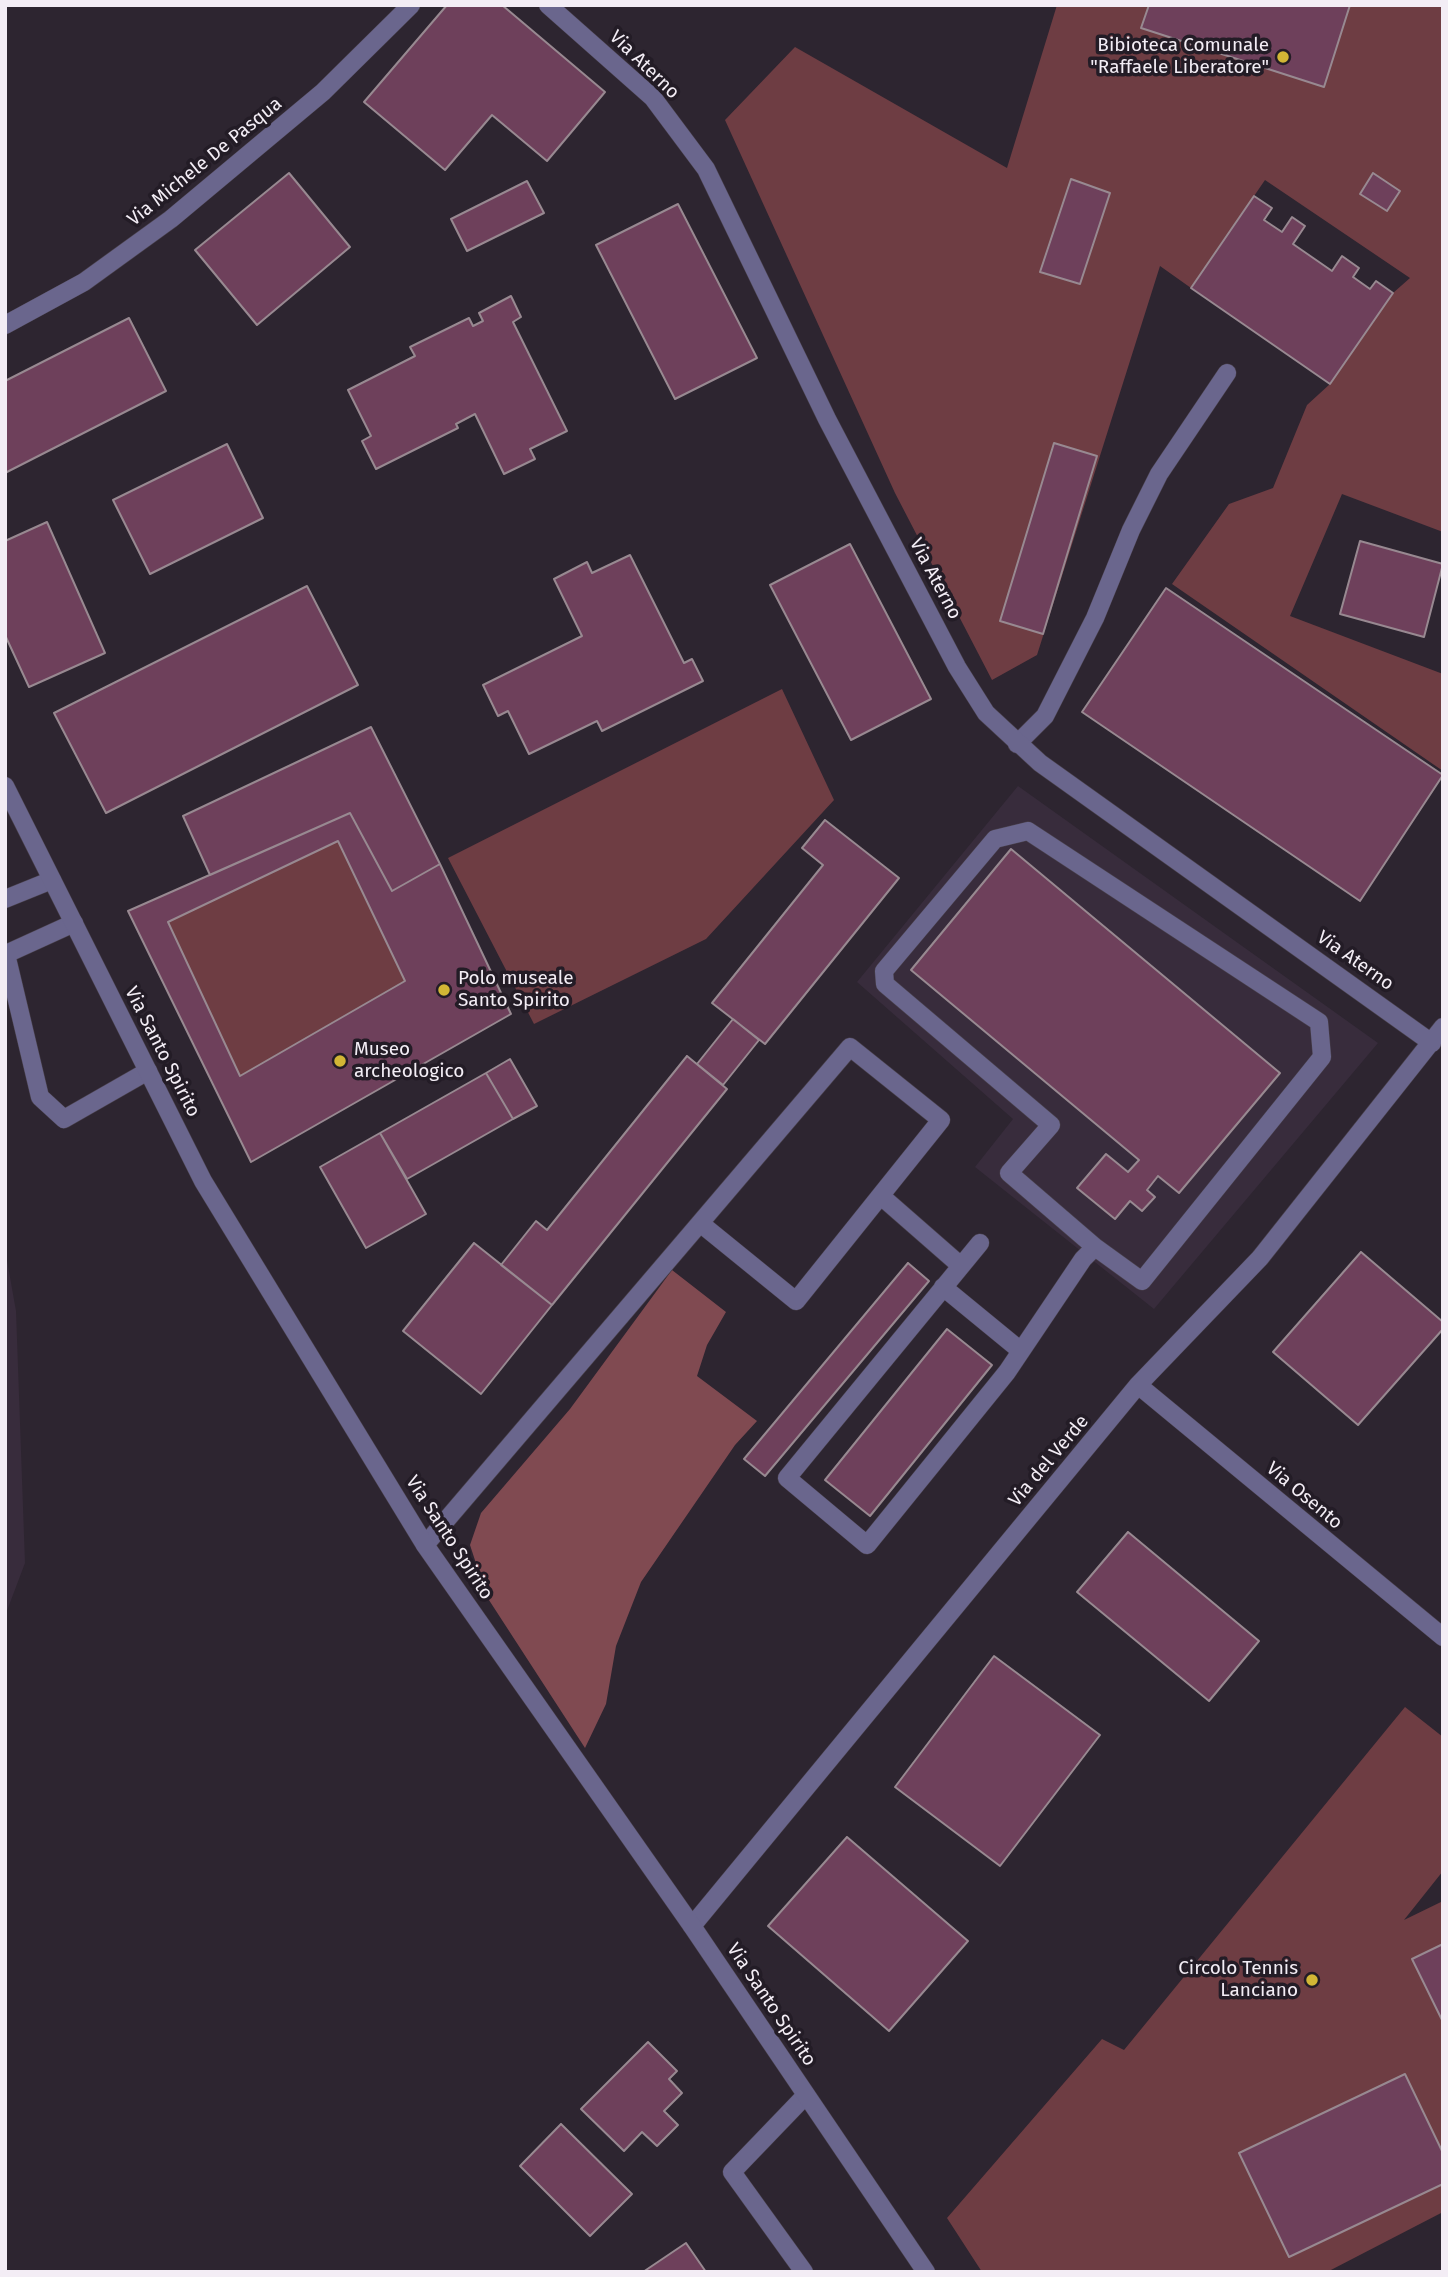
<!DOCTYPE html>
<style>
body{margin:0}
#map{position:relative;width:1448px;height:2277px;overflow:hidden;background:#2d2530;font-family:"Fira Sans",sans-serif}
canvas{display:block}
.frame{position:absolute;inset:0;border:7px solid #f3edf5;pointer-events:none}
</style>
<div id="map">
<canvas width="1448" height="2277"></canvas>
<div class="frame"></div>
</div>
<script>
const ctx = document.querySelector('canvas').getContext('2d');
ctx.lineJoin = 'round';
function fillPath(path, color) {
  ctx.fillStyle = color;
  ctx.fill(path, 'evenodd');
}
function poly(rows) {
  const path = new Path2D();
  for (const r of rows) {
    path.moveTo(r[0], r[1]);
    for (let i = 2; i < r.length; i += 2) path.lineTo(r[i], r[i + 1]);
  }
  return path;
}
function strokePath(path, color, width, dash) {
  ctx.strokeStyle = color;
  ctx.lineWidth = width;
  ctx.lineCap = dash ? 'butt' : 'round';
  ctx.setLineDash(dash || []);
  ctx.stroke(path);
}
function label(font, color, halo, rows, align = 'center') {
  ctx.font = font + ' "Fira Sans",sans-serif';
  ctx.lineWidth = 7;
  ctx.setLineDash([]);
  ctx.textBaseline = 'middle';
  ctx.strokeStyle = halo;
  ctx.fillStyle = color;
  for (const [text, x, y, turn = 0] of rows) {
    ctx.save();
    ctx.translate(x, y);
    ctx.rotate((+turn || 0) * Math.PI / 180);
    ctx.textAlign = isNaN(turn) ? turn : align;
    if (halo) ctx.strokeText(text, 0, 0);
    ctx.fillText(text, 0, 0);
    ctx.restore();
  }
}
const built = poly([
 [1018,786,1378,1043,1154,1309,975,1167,1013,1119,857,982],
 [5,1249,16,1311,25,1563,5,1616]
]);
const green = poly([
 [1057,5,1443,5,1443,532,1342,494,1290,616,1443,674,1443,771,1172,584,1229,504,1273,488,1307,405,1330,384,1393,293,1410,278,1265,180,1191,288,1160,266,1037,655,992,680,895,493,725,120,795,47,1007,168],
 [782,689,834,800,706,939,534,1024,448,858],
 [338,841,405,981,240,1076,168,922],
 [1405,1707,1443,1737,1443,1871,1404,1920,1443,1901,1443,2212,1327,2272,982,2272,947,2218,1102,2039,1124,2050]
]);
const forest = poly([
 [672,1270,726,1312,707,1345,697,1376,757,1421,735,1445,641,1582,616,1646,606,1704,585,1748,487,1597,470,1545,481,1513,570,1409]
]);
const building = poly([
 [447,5,502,5,605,92,547,161,492,115,445,170,364,102,447,5],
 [1149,5,1350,5,1324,87,1141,28,1149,5],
 [289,173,350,247,257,325,195,250,289,173],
 [1373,173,1400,191,1387,211,1360,194,1373,173],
 [1071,179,1110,193,1080,284,1040,272,1071,179],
 [527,181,544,213,467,251,451,219,527,181],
 [1254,196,1272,208,1264,220,1282,232,1292,217,1305,226,1293,244,1332,271,1342,256,1359,268,1353,277,1370,289,1376,281,1393,293,1330,384,1191,288,1254,196],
 [678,204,757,358,675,399,596,245,678,204],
 [511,296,521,317,513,322,567,431,530,449,535,459,504,474,475,414,456,424,458,428,376,469,362,441,371,436,348,390,415,356,410,347,469,318,473,326,483,321,479,313,511,296],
 [129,318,166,391,5,473,5,381,129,318],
 [1054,443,1097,456,1043,634,1000,621,1054,443],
 [227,444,263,518,150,574,113,500,227,444],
 [47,522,105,653,29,687,5,635,5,541,47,522],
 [1360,541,1443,564,1424,637,1340,614,1360,541],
 [850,544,931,699,851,740,770,585,850,544],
 [630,555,684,663,692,659,703,681,602,731,597,721,529,754,508,711,498,716,483,685,582,636,554,579,587,562,592,573,630,555],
 [307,586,358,685,106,813,54,713,307,586],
 [1166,588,1443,775,1360,901,1082,712,1166,588],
 [371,727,440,864,392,891,350,813,210,875,183,816,371,727],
 [350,813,392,891,440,864,511,1014,251,1162,128,911,350,813],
 [338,841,405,981,240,1076,168,922,338,841],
 [825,820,899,878,765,1044,712,1003,823,865,802,848,825,820],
 [1011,849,1280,1073,1179,1193,1158,1176,1147,1190,1155,1197,1142,1211,1130,1201,1115,1219,1077,1188,1106,1154,1128,1172,1139,1160,911,970,1011,849],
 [733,1019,759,1040,723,1085,697,1064,733,1019],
 [687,1056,727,1089,552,1305,501,1265,536,1221,547,1230,687,1056],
 [510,1059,537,1106,513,1119,486,1073,510,1059],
 [486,1073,513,1119,407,1179,380,1133,486,1073],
 [380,1133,426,1214,366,1248,320,1167,380,1133],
 [474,1243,552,1305,481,1394,403,1331,474,1243],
 [1361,1252,1443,1322,1443,1329,1358,1425,1273,1352,1361,1252],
 [908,1263,929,1281,765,1476,744,1459,908,1263],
 [947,1329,992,1365,870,1516,825,1480,947,1329],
 [1128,1532,1259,1641,1209,1701,1077,1592,1128,1532],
 [994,1656,1100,1735,1000,1866,895,1787,994,1656],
 [847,1837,968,1941,889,2031,768,1926,847,1837],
 [1443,1944,1443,2022,1412,1959,1443,1944],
 [648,2042,677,2071,669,2079,682,2093,664,2111,678,2125,657,2146,642,2132,624,2151,581,2109,648,2042],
 [1405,2074,1443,2153,1443,2184,1289,2257,1239,2153,1405,2074],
 [561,2124,632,2194,590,2236,520,2166,561,2124],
 [686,2243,706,2272,643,2272,686,2243]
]);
const service = poly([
 [1017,744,1045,716,1095,618,1131,530,1159,474,1227,373],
 [1028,831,1319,1022,1322,1057,1142,1281,1095,1247,1009,1173,1051,1125,885,984,884,971,995,839,1028,831],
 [74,923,6,954,40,1097,64,1119,148,1071],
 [881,1196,961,1266],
 [980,1243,787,1478,867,1545,1007,1372,1083,1259,1095,1247],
 [943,1287,1021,1351],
 [425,1545,700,1223,850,1047,941,1120,796,1301,700,1223],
 [804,2272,732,2172,806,2095]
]);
const minor = poly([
 [548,5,653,98,706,169,827,419,957,667,986,713,1040,763,1432,1043],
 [5,899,52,880],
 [1138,1385,1443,1637],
 [692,1926,1138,1385,1260,1258,1443,1027]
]);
const tertiary = poly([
 [5,325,84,282,171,219,323,92,411,5],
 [5,786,203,1181,425,1545,692,1926,926,2272]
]);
const markers = [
 [1283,57,7,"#d2b635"],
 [444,990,7,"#d2b635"],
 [340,1061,7,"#d2b635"],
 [1312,1980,7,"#d2b635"]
];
const poiNames = [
 ["Bibioteca Comunale",1269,46],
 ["\"Raffaele Liberatore\"",1269,68],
 ["Polo museale",458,979,"left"],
 ["Santo Spirito",458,1001,"left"],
 ["Museo",354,1050,"left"],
 ["archeologico",354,1072,"left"],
 ["Circolo Tennis",1298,1969],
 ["Lanciano",1298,1991]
];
const streetNames = [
 ["Via Aterno",644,65,44],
 ["Via Michele De Pasqua",205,162,-39],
 ["Via Aterno",935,579,62],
 ["Via Aterno",1355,961,35],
 ["Via Santo Spirito",162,1052,63],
 ["Via del Verde",1049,1461,-50],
 ["Via Osento",1304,1496,40],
 ["Via Santo Spirito",449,1538,57],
 ["Via Santo Spirito",771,2005,56]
];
fillPath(built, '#382c3c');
fillPath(green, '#6e3d43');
fillPath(forest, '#804a51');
fillPath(building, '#6e405b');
strokePath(building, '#988991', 2);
strokePath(service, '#49414c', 19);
strokePath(minor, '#49414c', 19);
strokePath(tertiary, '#49414c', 19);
strokePath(service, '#6a668d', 18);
strokePath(minor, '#6a668d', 18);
strokePath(tertiary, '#6a668d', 18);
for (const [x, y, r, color] of markers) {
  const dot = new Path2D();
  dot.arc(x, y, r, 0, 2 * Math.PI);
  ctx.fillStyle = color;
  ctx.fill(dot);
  strokePath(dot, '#231c26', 2.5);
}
label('19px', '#f3edf5', '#231c26', poiNames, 'right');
label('19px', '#f3edf5', '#231c26', streetNames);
</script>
